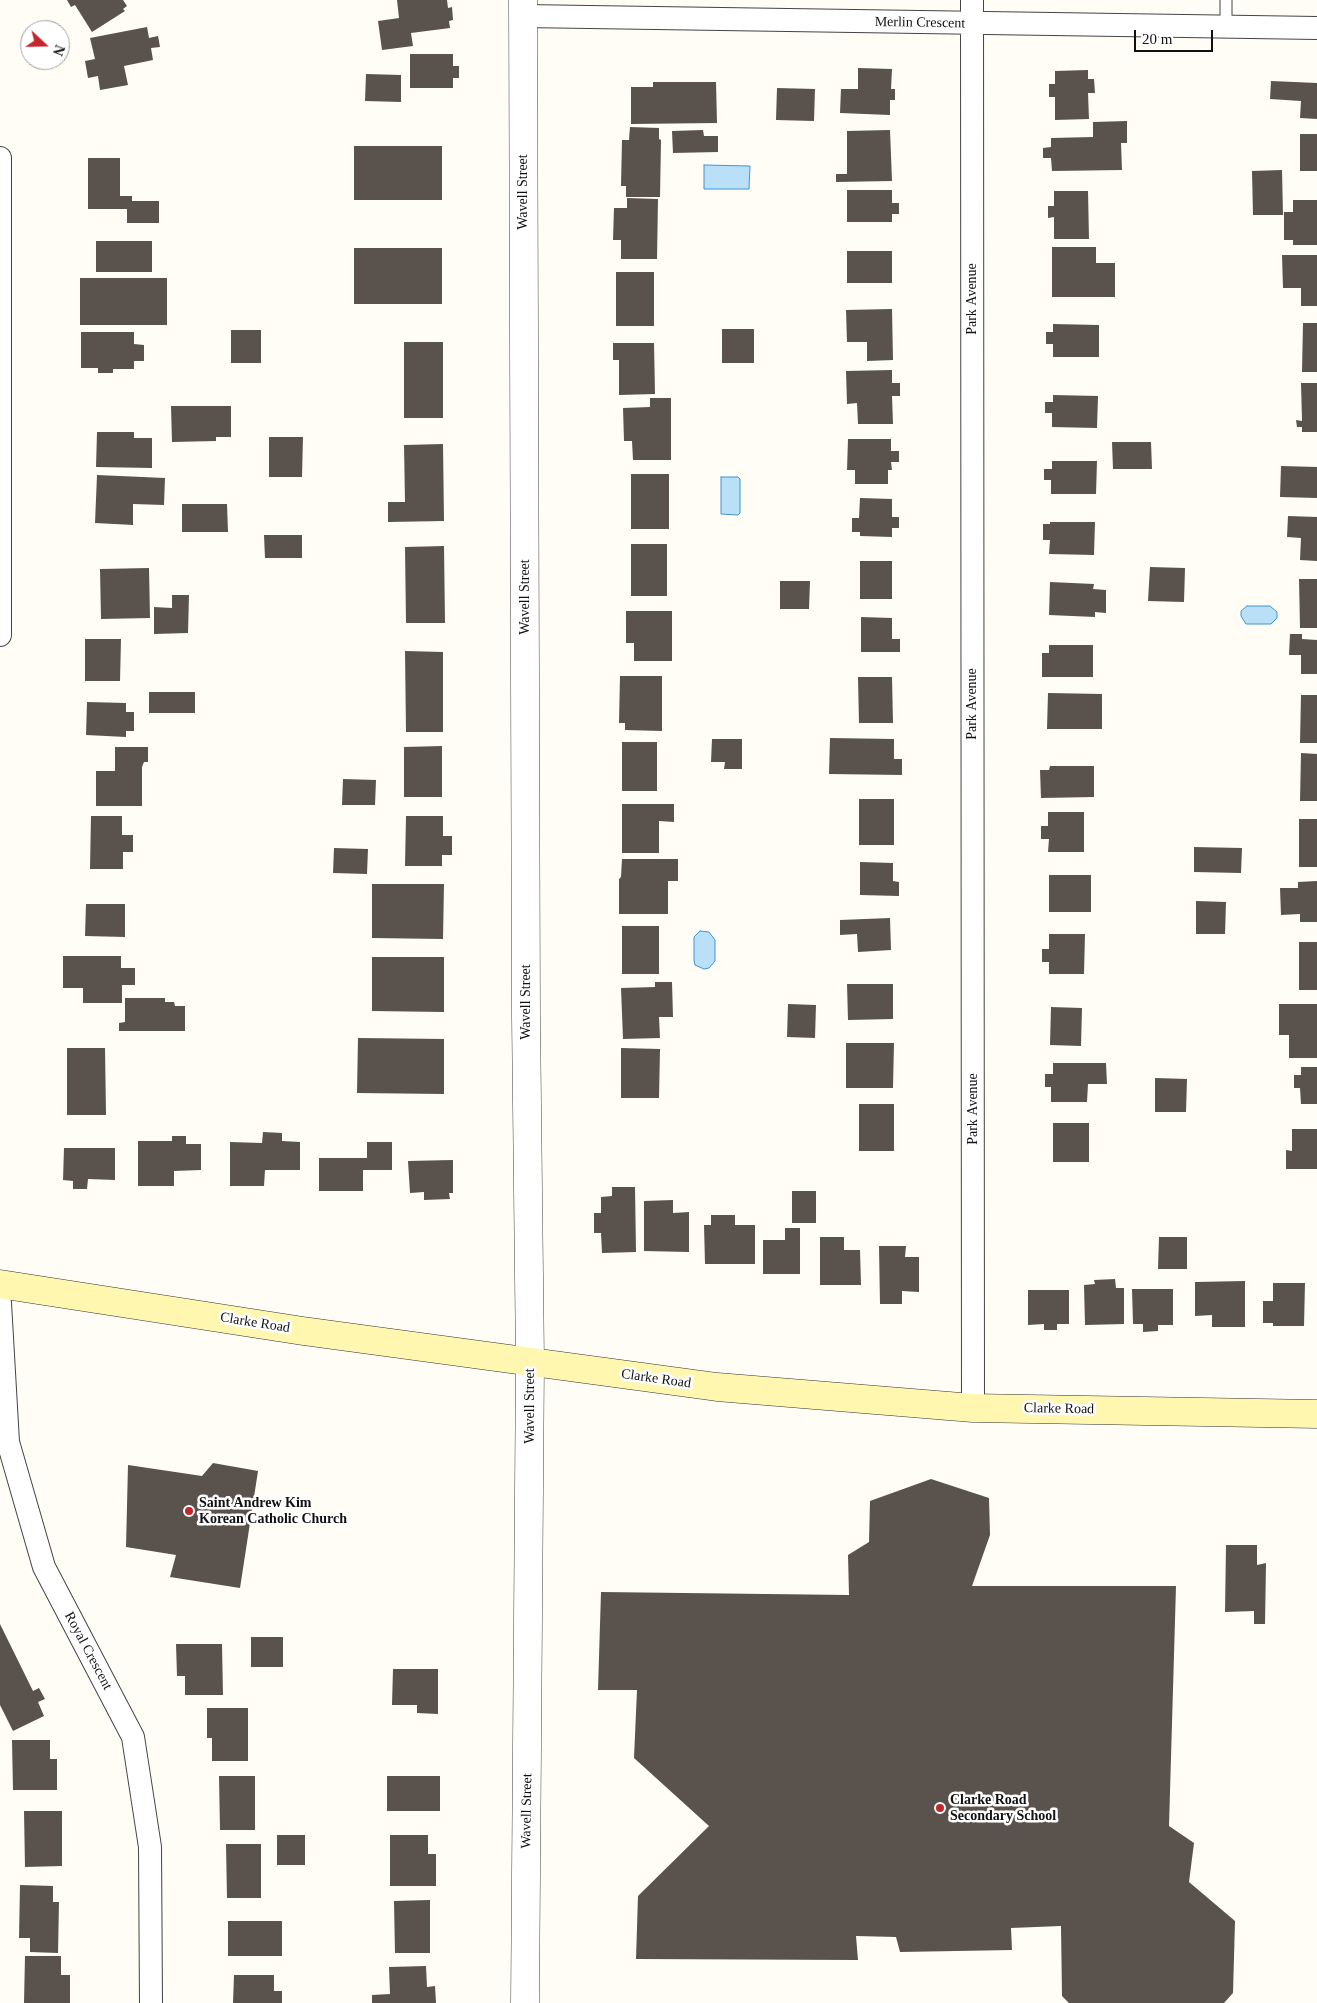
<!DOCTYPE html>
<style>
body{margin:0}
#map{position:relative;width:1317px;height:2003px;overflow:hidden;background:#fffdf5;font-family:Georgia,serif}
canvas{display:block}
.north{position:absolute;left:20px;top:20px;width:50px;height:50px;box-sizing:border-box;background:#fff;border:1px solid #a0a0a0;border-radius:50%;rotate:111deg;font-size:14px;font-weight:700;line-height:20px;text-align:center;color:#111}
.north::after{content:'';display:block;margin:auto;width:18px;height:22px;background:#c4262e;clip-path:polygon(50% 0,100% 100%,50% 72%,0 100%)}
.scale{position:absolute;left:1134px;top:30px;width:79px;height:22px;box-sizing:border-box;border:2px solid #111;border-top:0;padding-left:6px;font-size:15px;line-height:18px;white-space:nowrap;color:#111;-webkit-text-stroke:4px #fff;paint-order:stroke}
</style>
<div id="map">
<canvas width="1317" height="2003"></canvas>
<div class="north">N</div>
<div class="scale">20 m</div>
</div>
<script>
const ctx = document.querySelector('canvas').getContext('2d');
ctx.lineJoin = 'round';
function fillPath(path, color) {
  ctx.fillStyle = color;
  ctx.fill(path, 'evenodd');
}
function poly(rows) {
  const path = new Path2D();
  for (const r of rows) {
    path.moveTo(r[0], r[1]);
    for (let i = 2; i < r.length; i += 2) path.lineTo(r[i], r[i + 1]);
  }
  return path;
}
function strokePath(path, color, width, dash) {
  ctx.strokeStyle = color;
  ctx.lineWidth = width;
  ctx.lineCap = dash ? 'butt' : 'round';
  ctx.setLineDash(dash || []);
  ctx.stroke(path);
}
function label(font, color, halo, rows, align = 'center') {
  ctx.font = font + ' Georgia,serif';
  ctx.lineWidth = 5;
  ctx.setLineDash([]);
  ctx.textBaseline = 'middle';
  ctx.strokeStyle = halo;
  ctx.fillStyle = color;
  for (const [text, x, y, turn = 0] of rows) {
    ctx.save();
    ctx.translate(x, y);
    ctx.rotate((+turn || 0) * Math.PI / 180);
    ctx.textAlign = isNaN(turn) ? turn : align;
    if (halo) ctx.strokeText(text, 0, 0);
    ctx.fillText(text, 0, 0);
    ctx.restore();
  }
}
const water = poly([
 [704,165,750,166,749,189,704,189,704,165],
 [721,477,738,477,740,479,740,513,738,515,721,514,721,477],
 [1247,606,1270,606,1277,612,1277,618,1271,624,1246,624,1241,616,1241,611,1247,606],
 [700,931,709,932,715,940,715,961,709,968,704,969,695,965,694,960,694,937,700,931]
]);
const building = poly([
 [67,0,123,0,127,6,123,9,125,11,92,32,75,5,71,7],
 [397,0,447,0,448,8,452,7,453,20,449,21,450,28,411,33,413,46,382,50,378,21,399,18],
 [147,27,149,38,158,36,160,47,151,48,153,60,124,66,128,85,100,90,98,76,88,78,85,61,95,59,90,38],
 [410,54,453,54,453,66,459,66,459,78,453,78,453,88,410,88],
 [858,68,892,69,891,89,895,89,895,100,890,100,890,115,840,113,841,89,858,89],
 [1088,70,1088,79,1094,79,1095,93,1088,93,1089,119,1055,120,1055,97,1049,97,1049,84,1055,84,1055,71],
 [366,74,401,75,401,102,365,101],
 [1271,81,1317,83,1317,119,1300,118,1301,101,1270,99],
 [653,82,716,82,717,123,631,124,631,87,653,87],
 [777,88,815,89,814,121,776,120],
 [1127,121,1127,143,1121,143,1122,170,1052,171,1051,158,1043,158,1043,148,1051,147,1051,138,1093,137,1093,122],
 [630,127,659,128,659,139,661,140,660,197,626,197,626,186,621,186,622,140,629,140],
 [703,130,704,136,718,136,718,152,673,153,672,131],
 [890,130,892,181,836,182,836,174,847,174,847,131],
 [1300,134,1317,134,1317,171,1300,171],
 [354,146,442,146,442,200,354,200],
 [88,158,120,158,120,196,132,196,132,201,159,201,159,223,127,223,127,209,88,209],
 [1282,170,1283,215,1253,215,1252,171],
 [847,190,892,190,892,203,899,203,899,214,892,214,892,222,847,222],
 [1054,191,1088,191,1089,239,1054,239,1054,217,1048,218,1048,206,1054,206],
 [627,198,658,199,657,259,621,259,621,240,613,240,614,208,627,208],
 [1293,200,1317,200,1317,245,1293,245,1293,240,1284,240,1284,212,1293,212],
 [96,241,152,241,152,272,96,272],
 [1052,247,1096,247,1096,263,1115,263,1115,297,1052,297],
 [354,248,442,248,442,304,354,304],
 [847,251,892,251,892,283,847,283],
 [1282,255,1317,255,1317,306,1301,306,1301,288,1283,288],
 [616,272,654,272,654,326,616,326],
 [80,278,167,278,167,325,80,325],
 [892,309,893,360,867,361,867,342,847,342,846,310],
 [1303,323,1317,323,1317,372,1302,372],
 [1053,324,1099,325,1099,357,1053,357,1053,344,1046,344,1046,332,1053,332],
 [722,329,754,329,754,363,722,363],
 [231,330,261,330,261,363,231,363],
 [81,332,134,332,134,344,144,345,144,361,134,361,134,369,113,369,113,373,98,373,98,368,81,368],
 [404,342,443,342,443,418,404,418],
 [613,343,654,343,655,394,619,395,619,360,613,360],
 [892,370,892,383,900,383,900,396,892,396,893,424,858,424,857,403,847,404,846,371],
 [1301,383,1317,383,1317,432,1302,432,1302,427,1297,427,1296,420,1302,421],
 [1053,395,1098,396,1097,428,1052,427,1052,413,1045,413,1045,402,1053,402],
 [650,398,671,398,671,460,633,460,632,441,624,441,623,408,650,407],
 [171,406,231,406,231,437,216,437,216,441,172,442],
 [97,432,134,432,134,438,152,438,152,468,96,467],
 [269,437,303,437,302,477,269,477],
 [848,439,891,439,891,451,899,451,899,462,891,462,892,470,888,470,888,484,855,484,855,470,847,470],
 [1112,442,1151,442,1152,469,1113,469],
 [443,444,444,521,388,522,388,502,405,502,404,445],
 [1052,461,1097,461,1096,494,1051,494,1051,480,1044,480,1044,469,1052,469],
 [1281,466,1317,467,1317,498,1280,497],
 [631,474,669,474,669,529,631,529],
 [97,475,165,478,164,505,133,504,133,525,95,523],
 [860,498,892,499,892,517,899,517,899,528,892,528,892,537,860,536,860,532,852,532,852,518,859,518],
 [182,504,227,504,228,532,182,532],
 [1288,516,1317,517,1317,561,1300,560,1301,538,1287,537],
 [1050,522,1095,522,1094,555,1049,554,1050,540,1043,540,1043,524,1050,524],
 [264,535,302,535,302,558,265,558],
 [631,544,667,544,667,596,631,596],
 [444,546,445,623,406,623,405,547],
 [860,561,892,561,892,599,860,599],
 [1150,567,1185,568,1184,602,1148,601],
 [149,568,150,618,101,619,100,569],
 [1299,579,1317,579,1317,628,1300,628],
 [780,581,810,581,809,609,780,609],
 [1050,582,1094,584,1093,589,1106,590,1106,613,1095,612,1095,617,1049,615],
 [172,595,189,595,188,633,154,634,154,607,172,608],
 [626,611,672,611,672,661,634,661,634,643,626,643],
 [861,617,892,618,892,639,900,639,900,652,861,652],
 [1290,634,1302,634,1302,639,1317,640,1317,674,1301,674,1301,655,1289,655],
 [85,639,121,639,120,681,85,681],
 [1049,645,1093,645,1093,677,1042,677,1042,653,1049,653],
 [405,651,443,652,443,732,406,732],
 [620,676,662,676,662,731,625,730,625,723,619,723],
 [858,677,892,677,893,723,859,723],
 [149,692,195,692,195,713,149,713],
 [1048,693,1102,694,1102,729,1047,729],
 [1301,695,1317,695,1317,743,1300,743],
 [87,702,126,703,126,712,134,712,134,731,126,731,126,737,86,735],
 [830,738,894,739,894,759,902,759,902,775,829,774],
 [712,739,742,739,742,769,724,769,725,762,711,762],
 [622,742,657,742,657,791,622,791],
 [442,746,442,797,404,797,404,747],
 [115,747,148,747,148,762,144,762,142,767,142,806,96,806,96,771,115,771],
 [1301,753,1317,754,1317,801,1300,801],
 [1050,766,1094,766,1094,797,1041,798,1040,770,1049,770],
 [343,779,376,780,375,805,342,805],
 [859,799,894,799,894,845,859,845],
 [622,804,674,804,674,822,659,821,659,853,622,853],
 [1048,812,1084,812,1084,852,1048,852,1049,839,1041,839,1041,826,1048,826],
 [91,816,122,816,122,835,133,835,133,852,123,852,123,869,90,869],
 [406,816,443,816,443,836,452,836,452,855,442,855,442,866,405,866],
 [1299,819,1317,819,1317,867,1299,867],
 [1194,847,1242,848,1241,873,1194,872],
 [334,848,368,849,367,874,333,873],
 [622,859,678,859,678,881,668,881,668,914,619,914,619,879,621,877],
 [860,862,893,863,893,881,899,882,899,896,860,895],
 [1049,875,1091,875,1091,912,1049,912],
 [1317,881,1317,922,1300,922,1300,914,1281,915,1280,888,1298,888,1298,882],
 [372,884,444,884,443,939,372,938],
 [1196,901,1226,902,1225,934,1196,934],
 [86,904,125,904,125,937,85,936],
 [890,918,891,950,858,952,857,934,840,935,840,920],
 [622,926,659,926,659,974,622,974],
 [1049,934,1085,934,1084,974,1049,974,1049,962,1042,962,1042,949,1049,949],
 [1299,942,1317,942,1317,990,1299,990],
 [63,956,121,956,121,968,135,968,135,985,122,985,122,1003,83,1003,83,988,63,988],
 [372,957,444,957,444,1012,372,1011],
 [655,982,672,982,673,1017,659,1017,660,1038,623,1039,621,988,655,987],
 [847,984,893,984,893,1019,848,1020],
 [125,998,165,998,165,1002,174,1002,175,1006,185,1006,185,1031,119,1031,119,1023,125,1022],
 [788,1004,816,1005,815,1038,787,1037],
 [1279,1004,1317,1004,1317,1058,1289,1058,1289,1035,1279,1035],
 [1051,1007,1082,1008,1081,1046,1050,1045],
 [358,1038,444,1039,444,1094,357,1093],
 [846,1043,894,1043,893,1088,846,1088],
 [67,1048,105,1048,106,1115,67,1115],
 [621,1048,660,1049,659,1098,621,1098],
 [1053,1063,1106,1063,1107,1084,1088,1084,1087,1102,1051,1102,1051,1087,1045,1087,1045,1074,1053,1074],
 [1301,1067,1317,1067,1317,1104,1301,1104,1300,1088,1294,1088,1294,1075,1301,1075],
 [1155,1078,1187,1079,1186,1112,1155,1112],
 [859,1104,894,1104,894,1151,859,1151],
 [1053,1123,1089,1123,1089,1162,1053,1162],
 [1292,1129,1317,1129,1317,1169,1286,1169,1286,1150,1292,1151],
 [263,1132,282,1133,282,1141,300,1142,300,1170,265,1170,264,1186,230,1186,230,1142,262,1143],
 [172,1136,186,1136,186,1144,201,1144,201,1170,174,1171,174,1186,138,1186,138,1141,172,1141],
 [367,1142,392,1142,392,1170,363,1170,363,1191,319,1191,319,1158,367,1158],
 [64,1148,115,1148,115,1180,88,1179,87,1189,73,1189,73,1181,63,1180],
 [453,1160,453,1193,449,1193,450,1199,424,1200,424,1192,410,1193,408,1161],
 [612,1187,635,1187,636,1252,602,1253,601,1233,594,1233,594,1213,601,1213,601,1197,612,1196],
 [792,1191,816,1191,816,1223,792,1223],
 [673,1200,673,1213,689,1212,689,1252,644,1251,644,1201],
 [711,1215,735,1215,735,1225,755,1225,755,1264,705,1264,704,1225,711,1225],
 [785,1228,800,1228,800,1274,763,1274,763,1240,785,1240],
 [820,1237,844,1237,844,1250,860,1250,861,1285,820,1285],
 [1159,1237,1187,1237,1187,1269,1158,1269],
 [879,1246,906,1246,905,1257,919,1257,919,1292,902,1291,902,1304,880,1304],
 [1115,1279,1116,1288,1124,1288,1124,1324,1085,1325,1084,1285,1095,1284,1094,1280],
 [1245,1281,1245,1327,1212,1327,1212,1315,1195,1316,1195,1282],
 [1273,1283,1305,1283,1304,1326,1273,1326,1273,1323,1263,1323,1263,1301,1273,1301],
 [1132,1289,1173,1289,1173,1325,1158,1325,1158,1331,1143,1332,1143,1324,1133,1324],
 [1028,1290,1069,1290,1069,1324,1057,1324,1057,1330,1044,1330,1044,1324,1028,1325],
 [213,1463,258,1471,240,1588,170,1577,176,1555,126,1547,128,1465,202,1476],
 [931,1479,989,1498,990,1535,972,1586,1176,1586,1169,1826,1194,1843,1189,1882,1235,1921,1233,1993,1224,2003,1069,2003,1062,1996,1061,1926,1011,1928,1012,1950,900,1952,896,1937,856,1936,858,1960,636,1959,638,1896,709,1826,634,1758,637,1690,598,1690,601,1592,849,1595,848,1555,869,1542,870,1501],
 [1226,1545,1257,1545,1257,1565,1266,1563,1265,1624,1254,1624,1254,1611,1225,1612],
 [0,1624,33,1691,39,1688,45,1699,38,1702,44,1716,13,1731,0,1705],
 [251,1637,283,1637,283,1667,251,1667],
 [176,1644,222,1644,223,1695,185,1695,185,1676,177,1676],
 [393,1669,438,1669,438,1714,417,1713,417,1705,392,1705],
 [207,1708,248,1708,248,1761,212,1761,212,1738,207,1738],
 [12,1740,50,1740,50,1759,57,1759,57,1790,13,1790],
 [219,1776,255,1776,255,1830,220,1830],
 [387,1776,440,1776,440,1811,387,1811],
 [24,1811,62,1811,62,1866,25,1867],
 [277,1835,305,1835,305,1865,277,1865],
 [390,1835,428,1835,428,1854,436,1854,436,1886,390,1886],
 [226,1844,261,1844,261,1898,227,1898],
 [20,1885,53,1886,53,1902,59,1902,58,1953,30,1952,30,1938,19,1938],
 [430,1900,430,1953,395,1953,394,1901],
 [228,1921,282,1921,282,1956,228,1956],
 [25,1956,61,1956,61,1975,70,1975,70,2003,24,2003],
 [426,1966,427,1987,435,1986,436,2003,372,2003,372,1995,390,1994,389,1967],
 [234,1975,274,1975,274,1991,282,1991,282,2003,233,2003]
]);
const service = poly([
 [1226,27,1226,0]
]);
const minor = poly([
 [972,0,973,1408],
 [523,16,1317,28],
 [0,158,0,635],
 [0,1303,8,1442,44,1567,133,1737,150,1847,151,2003]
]);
const tertiary = poly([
 [523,0,526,1017,530,1362,525,2003]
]);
const secondary = poly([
 [0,1284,303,1331,717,1387,973,1408,1317,1414]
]);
const markers = [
 [189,1511,5,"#c4262e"],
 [940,1808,5,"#c4262e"]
];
const streetNames = [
 ["Merlin Crescent",920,23,1],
 ["Wavell Street",523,192,-90],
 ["Park Avenue",972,299,-90],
 ["Wavell Street",525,597,-90],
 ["Park Avenue",972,704,-90],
 ["Wavell Street",526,1002,-90],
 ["Park Avenue",973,1109,-90],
 ["Clarke Road",255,1323,9],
 ["Clarke Road",656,1379,8],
 ["Wavell Street",530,1406,-90],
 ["Clarke Road",1059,1409,1],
 ["Royal Crescent",88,1651,62],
 ["Wavell Street",527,1811,-89]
];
const poiNames = [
 ["Saint Andrew Kim",199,1503],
 ["Korean Catholic Church",199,1519],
 ["Clarke Road",950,1800],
 ["Secondary School",950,1816]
];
fillPath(water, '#b9e0f7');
strokePath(water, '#3f96cf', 1);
fillPath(building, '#5a524d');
strokePath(service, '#444', 13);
strokePath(minor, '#444', 24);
strokePath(tertiary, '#444', 29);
strokePath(secondary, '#333', 29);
strokePath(service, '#fff', 11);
strokePath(minor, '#fff', 22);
strokePath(tertiary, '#fff', 28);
strokePath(secondary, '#fff6b0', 28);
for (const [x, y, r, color] of markers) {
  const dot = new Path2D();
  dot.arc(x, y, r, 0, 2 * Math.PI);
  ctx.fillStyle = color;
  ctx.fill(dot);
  strokePath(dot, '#fff', 2);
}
label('14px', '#111', '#fff', streetNames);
label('bold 14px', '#111', '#fff', poiNames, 'left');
</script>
